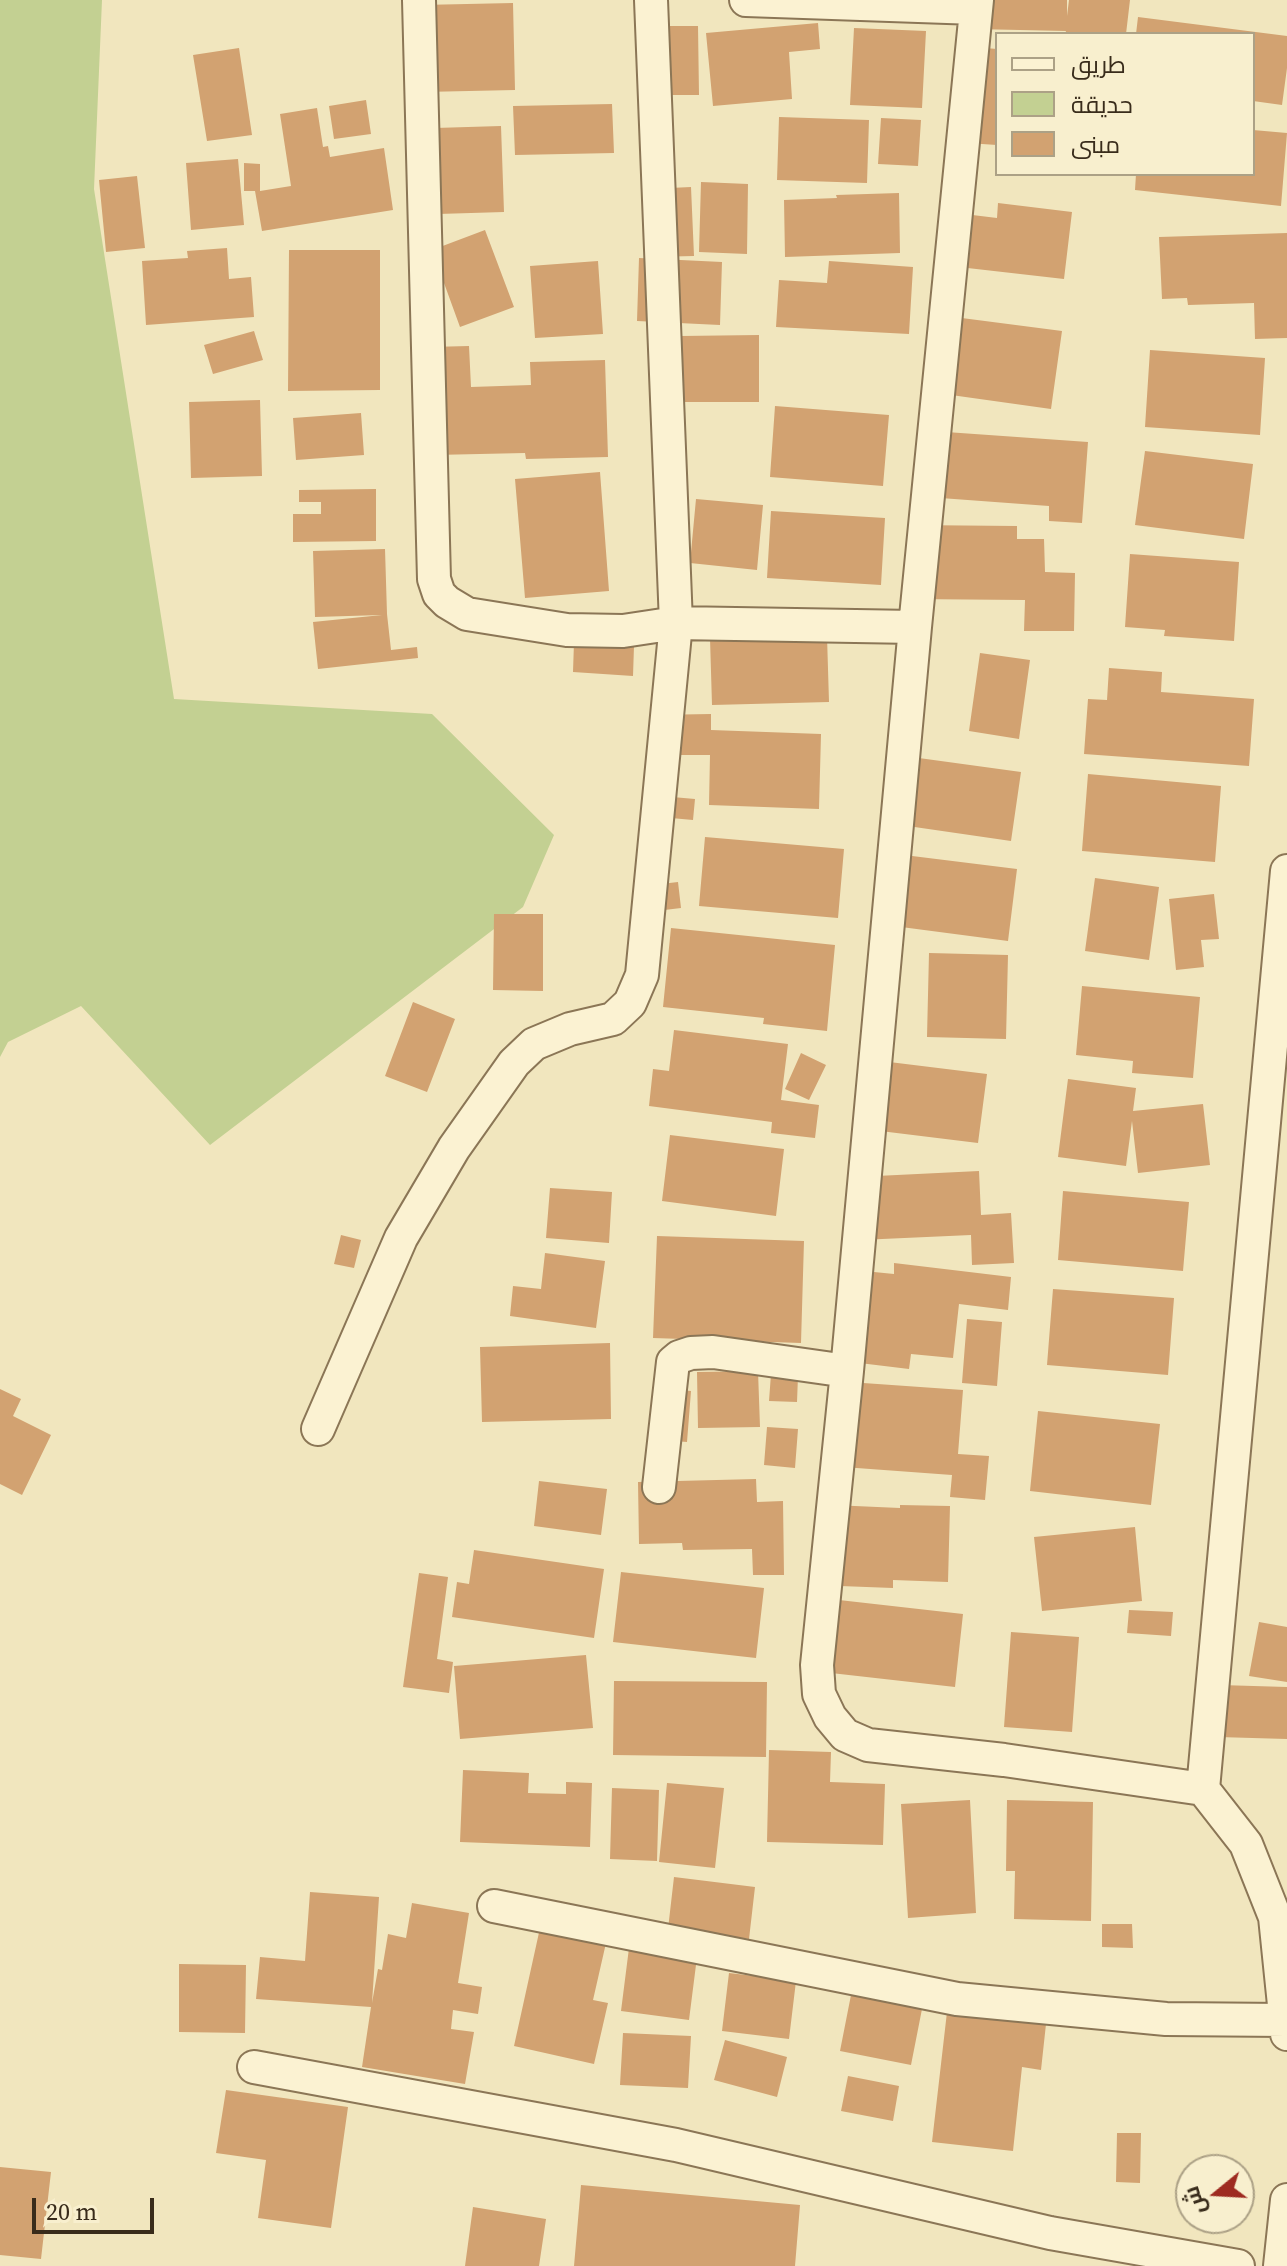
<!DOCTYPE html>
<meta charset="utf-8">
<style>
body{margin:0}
#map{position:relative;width:1287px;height:2266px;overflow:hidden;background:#f1e6be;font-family:"Source Serif 4",Cairo,serif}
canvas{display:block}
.legend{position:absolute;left:995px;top:32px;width:260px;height:144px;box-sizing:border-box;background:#f8efce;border:2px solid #aca186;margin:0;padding:10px 14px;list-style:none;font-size:24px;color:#392c1b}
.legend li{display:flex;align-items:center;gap:16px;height:40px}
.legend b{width:40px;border:2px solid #aca186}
.north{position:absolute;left:1175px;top:2154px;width:80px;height:80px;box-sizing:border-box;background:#f8efce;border:2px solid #aca186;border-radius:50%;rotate:252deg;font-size:22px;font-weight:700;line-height:32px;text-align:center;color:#392c1b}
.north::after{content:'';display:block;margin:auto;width:28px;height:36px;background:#9e2b21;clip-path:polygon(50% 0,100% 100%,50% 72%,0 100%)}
.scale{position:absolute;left:32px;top:2198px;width:122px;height:36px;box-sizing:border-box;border:4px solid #392c1b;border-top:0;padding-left:10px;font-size:24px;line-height:28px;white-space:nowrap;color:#392c1b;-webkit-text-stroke:6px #f8efce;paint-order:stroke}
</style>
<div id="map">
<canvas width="1287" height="2266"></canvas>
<ul class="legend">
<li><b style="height:10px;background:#fbf2d2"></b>طريق</li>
<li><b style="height:22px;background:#c3d092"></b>حديقة</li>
<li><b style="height:22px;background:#d2a271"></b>مبنى</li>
</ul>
<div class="north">ش</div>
<div class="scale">20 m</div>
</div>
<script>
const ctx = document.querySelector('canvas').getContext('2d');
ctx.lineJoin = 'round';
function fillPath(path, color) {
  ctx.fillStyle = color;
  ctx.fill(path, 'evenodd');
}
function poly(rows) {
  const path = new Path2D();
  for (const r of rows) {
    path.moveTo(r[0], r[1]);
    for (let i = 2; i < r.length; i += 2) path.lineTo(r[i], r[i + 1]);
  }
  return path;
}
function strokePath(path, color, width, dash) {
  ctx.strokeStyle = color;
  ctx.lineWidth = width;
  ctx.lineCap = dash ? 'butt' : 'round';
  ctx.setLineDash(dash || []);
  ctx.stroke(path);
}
const green = poly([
 [0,0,102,0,94,189,174,699,432,714,554,835,523,907,210,1145,81,1006,8,1042,0,1057]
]);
const building = poly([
 [975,0,1067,0,1067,16,1069,0,1130,0,1126,34,1065,34,1066,31,974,29],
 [513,3,515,90,423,92,421,5],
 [1138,17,1287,36,1287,68,1282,105,1253,101,1253,34,1136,34],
 [818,23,820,49,789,52,792,99,713,106,706,33],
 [650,26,698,26,699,95,650,95],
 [854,28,926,31,922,108,850,105],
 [974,47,997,49,997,145,967,143],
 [239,48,252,135,207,141,193,55],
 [366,100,371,134,334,139,329,106],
 [612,104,614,153,515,155,513,106],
 [317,108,323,147,328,146,330,157,384,148,393,210,262,231,255,191,244,191,244,163,260,164,260,191,291,186,280,114],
 [779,117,869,120,867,183,777,180],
 [881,118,921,120,918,166,878,164],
 [501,126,504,212,438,214,435,128],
 [1253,130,1287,133,1281,206,1135,190,1136,174,1253,174],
 [238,159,244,225,191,230,186,163],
 [137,176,145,248,106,252,99,180],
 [701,182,748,184,747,254,699,252],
 [691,187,694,256,652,257,649,189],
 [899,193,900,253,785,257,784,200,837,198,836,195],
 [998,203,1072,212,1064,279,950,266,956,213,997,218],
 [485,230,514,307,460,327,432,250],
 [1287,233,1287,338,1255,339,1254,303,1188,305,1187,298,1162,299,1159,237],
 [227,248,229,279,251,277,254,317,146,325,142,261,188,258,187,251],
 [289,250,380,250,380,390,288,391],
 [639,258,722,262,720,325,637,321],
 [598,261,603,334,535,338,530,266],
 [829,261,913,267,909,334,776,327,779,280,827,283],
 [954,317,1062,331,1051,409,944,394],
 [254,331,263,360,213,374,204,345],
 [759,335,759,402,682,402,681,336],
 [469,346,471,387,531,385,530,362,605,360,608,457,526,459,525,453,434,455,430,347],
 [1150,350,1265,358,1260,435,1145,427],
 [260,400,262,476,191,478,189,402],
 [775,406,889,415,883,486,770,477],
 [361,413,364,455,296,460,293,418],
 [932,431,1088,442,1082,523,1049,521,1049,506,927,497],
 [1145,451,1253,464,1244,539,1135,525],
 [600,472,609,591,525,598,515,479],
 [376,489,376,541,293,542,293,514,321,514,321,502,299,502,299,490],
 [696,499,763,505,757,570,690,563],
 [771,511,885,518,881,585,767,578],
 [909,525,1017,526,1017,539,1044,539,1045,572,1075,573,1074,631,1024,631,1025,600,909,599],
 [385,549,387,614,391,650,417,647,418,658,318,669,313,622,382,615,315,617,313,551],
 [1130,554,1239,562,1234,641,1164,636,1165,630,1125,627],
 [827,636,829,702,712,705,710,638],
 [574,642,634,646,633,676,573,672],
 [980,653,1030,660,1019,739,969,731],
 [1109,668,1162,672,1161,692,1254,699,1249,766,1084,754,1088,699,1107,700],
 [711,714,711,730,821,734,819,809,709,805,710,755,654,755,653,715],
 [897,755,1021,772,1011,841,887,823],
 [1088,774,1221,786,1215,862,1082,851],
 [661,796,695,799,693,820,660,817],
 [705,837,844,849,838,918,699,906],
 [896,854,1017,869,1008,941,886,925],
 [1095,878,1159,887,1149,960,1085,951],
 [678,882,681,908,648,912,644,886],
 [1214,894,1219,939,1201,940,1204,967,1176,970,1169,899],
 [494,914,543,914,543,991,493,990],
 [671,928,835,945,827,1031,763,1024,764,1018,663,1007],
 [929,953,1008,955,1006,1039,927,1037],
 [1082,986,1200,997,1193,1078,1132,1073,1133,1061,1076,1055],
 [413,1002,455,1019,427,1092,385,1076],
 [674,1030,788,1044,781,1100,819,1105,815,1138,771,1133,772,1122,649,1106,653,1069,669,1071],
 [801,1053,826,1065,809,1100,785,1089],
 [873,1060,987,1074,978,1143,864,1129],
 [1068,1079,1136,1088,1133,1111,1203,1104,1210,1165,1138,1173,1132,1121,1126,1166,1058,1157],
 [670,1135,784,1149,776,1216,662,1201],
 [979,1171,981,1215,1011,1213,1014,1263,972,1265,971,1235,860,1240,856,1177],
 [550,1188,612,1192,609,1243,546,1238],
 [1063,1191,1189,1202,1183,1271,1058,1260],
 [341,1235,361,1240,354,1268,334,1264],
 [657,1236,804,1241,801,1343,653,1338],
 [545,1253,605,1261,596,1328,510,1316,513,1286,541,1289],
 [894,1263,1011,1277,1008,1310,959,1304,953,1358,911,1354,909,1369,843,1361,854,1270,894,1274],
 [1053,1289,1174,1298,1168,1375,1047,1365],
 [967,1319,1002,1322,997,1386,962,1383],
 [610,1343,611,1419,482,1422,480,1347],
 [758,1371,760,1427,698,1428,697,1372],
 [771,1374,798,1376,797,1402,769,1401],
 [849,1382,963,1390,958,1454,989,1456,985,1500,950,1497,952,1475,843,1467],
 [654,1387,691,1391,687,1442,649,1439],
 [0,1389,21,1399,13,1416,51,1435,22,1495,0,1484],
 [1038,1411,1160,1424,1151,1505,1030,1491],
 [767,1427,798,1429,795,1468,764,1465],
 [756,1479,757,1502,783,1501,784,1575,753,1575,752,1549,683,1550,682,1543,639,1544,638,1482],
 [539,1481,607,1489,601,1535,534,1526],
 [832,1505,900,1508,900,1505,950,1506,948,1582,893,1580,893,1588,840,1586],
 [1135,1527,1142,1601,1042,1611,1034,1537],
 [474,1550,604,1569,594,1638,452,1617,457,1582,469,1584],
 [621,1572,764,1588,756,1658,613,1642],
 [419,1573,448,1577,437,1659,453,1662,449,1693,403,1687],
 [839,1600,963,1614,955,1687,831,1673],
 [1129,1610,1173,1612,1171,1636,1127,1633],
 [1259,1622,1287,1627,1287,1682,1249,1676],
 [1011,1632,1079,1637,1072,1732,1004,1727],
 [586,1655,593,1728,460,1739,454,1666],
 [614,1681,767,1682,766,1757,613,1755],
 [1220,1685,1287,1687,1287,1739,1218,1737],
 [769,1750,831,1752,830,1782,885,1784,883,1845,767,1842],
 [463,1770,529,1773,528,1793,566,1794,566,1782,592,1783,590,1847,460,1842],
 [667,1783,724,1788,715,1868,659,1862],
 [612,1788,659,1790,657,1861,610,1859],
 [970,1800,976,1913,908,1918,901,1804],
 [1007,1800,1093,1802,1091,1921,1014,1919,1015,1871,1006,1871],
 [674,1877,755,1887,749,1939,668,1929],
 [310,1892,379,1897,372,2003,378,1969,382,1970,388,1934,406,1938,412,1903,469,1913,458,1983,482,1987,478,2014,453,2010,451,2029,474,2032,465,2084,362,2067,371,2007,256,1999,260,1957,305,1961],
 [1102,1924,1132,1924,1133,1948,1102,1947],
 [540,1928,606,1943,593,2000,608,2003,594,2064,514,2046],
 [629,1948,697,1957,689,2020,621,2011],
 [179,1964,246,1965,245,2033,179,2032],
 [729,1973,796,1981,789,2039,722,2031],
 [851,1995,922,2009,911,2065,840,2051],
 [947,2012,1046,2024,1041,2070,1022,2067,1013,2151,932,2142],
 [623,2033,691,2036,688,2088,620,2085],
 [725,2040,787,2057,777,2097,714,2080],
 [848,2076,899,2086,893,2121,841,2111],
 [226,2090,348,2107,331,2228,258,2218,266,2160,216,2153],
 [1117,2133,1141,2133,1140,2183,1116,2182],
 [0,2167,51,2172,41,2259,0,2255],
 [581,2185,800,2205,795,2266,574,2266],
 [473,2207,546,2219,539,2266,465,2266]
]);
const minor = poly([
 [419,0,434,579,439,594,447,602,467,614,567,630,623,631,676,623,915,627],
 [746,0,976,8],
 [977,0,915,627,847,1371,817,1665,819,1694,830,1717,845,1735,868,1745,1004,1760,1203,1789,1287,871],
 [318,1429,401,1238,454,1148,514,1063,534,1044,570,1029,613,1019,630,1003,642,975,676,623,651,0],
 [659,1487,673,1362,679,1357,691,1353,713,1352,847,1371],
 [1203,1789,1246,1844,1275,1917,1287,2034],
 [494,1906,957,1999,1166,2019,1286,2020],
 [254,2067,676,2145,1050,2233,1238,2266],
 [1280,2266,1287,2200]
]);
fillPath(green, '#c3d092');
fillPath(building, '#d2a271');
strokePath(minor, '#8b7656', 36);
strokePath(minor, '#fbf2d2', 32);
</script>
